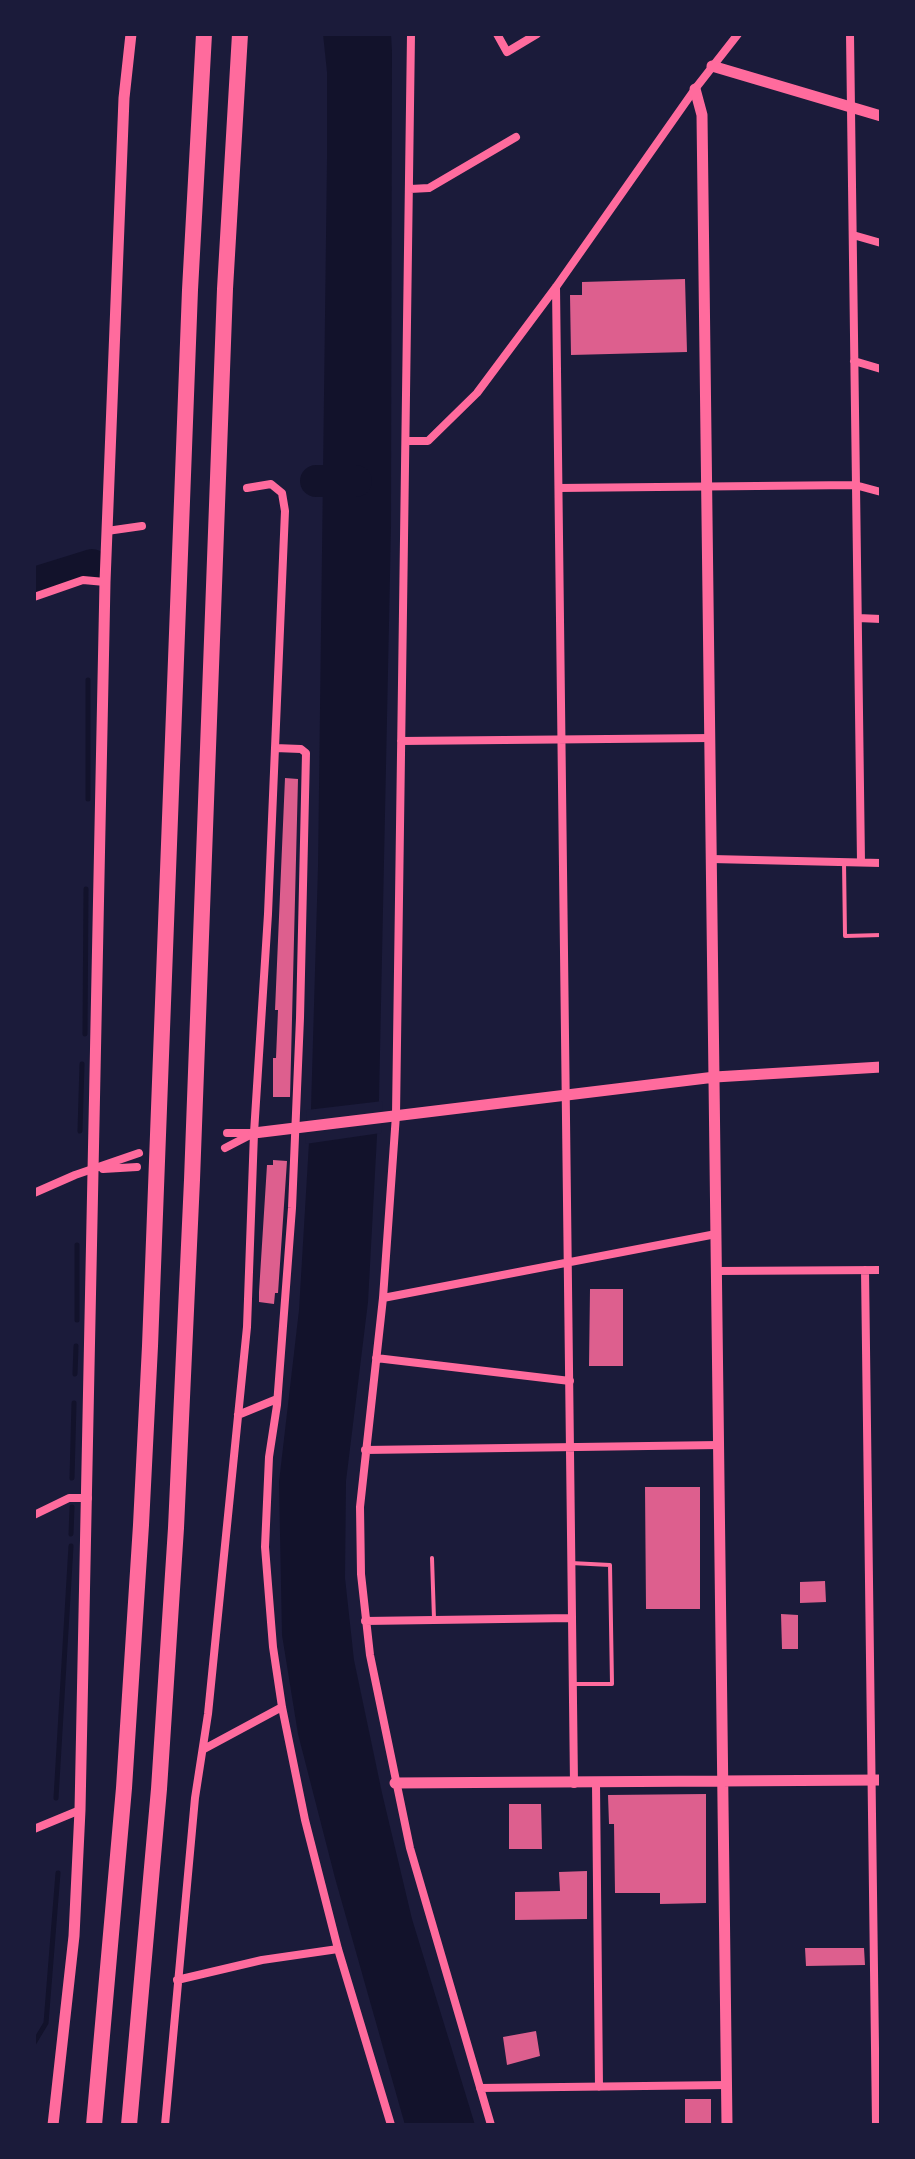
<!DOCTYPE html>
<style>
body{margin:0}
#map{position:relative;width:915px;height:2159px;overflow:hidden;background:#1b1b3a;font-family:"Public Sans",sans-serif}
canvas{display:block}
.frame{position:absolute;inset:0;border:36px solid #1b1b3a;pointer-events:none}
</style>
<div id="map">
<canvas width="915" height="2159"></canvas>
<div class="frame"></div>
</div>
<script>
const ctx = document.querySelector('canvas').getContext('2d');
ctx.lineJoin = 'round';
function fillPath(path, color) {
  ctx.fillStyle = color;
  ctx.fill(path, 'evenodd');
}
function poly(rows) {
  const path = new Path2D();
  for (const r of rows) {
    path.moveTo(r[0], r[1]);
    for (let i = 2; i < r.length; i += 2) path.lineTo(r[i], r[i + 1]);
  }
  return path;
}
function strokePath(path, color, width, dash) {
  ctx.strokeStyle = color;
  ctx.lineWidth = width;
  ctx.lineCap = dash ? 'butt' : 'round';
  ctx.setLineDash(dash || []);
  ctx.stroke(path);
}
const water = poly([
 [323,34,391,34,392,51,391,527,379,1099,368,1302,346,1481,345,1578,354,1660,382,1793,412,1919,475,2125,405,2125,335,1878,298,1734,282,1635,279,1482,299,1310,311,1109,318,867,327,159,327,72]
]);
const pier = poly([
 [383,1101,381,1133,305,1144,307,1110]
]);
const stream = poly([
 [88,799,88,680],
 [85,1034,86,889],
 [80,1131,82,1064],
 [77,1320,77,1245],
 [75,1374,76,1346],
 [72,1478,74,1403],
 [71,1534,72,1507],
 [56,1798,71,1546],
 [34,2043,46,2023,58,1873]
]);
const river = poly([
 [316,481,356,481],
 [34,583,92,565]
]);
const building = poly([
 [685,279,687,352,571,355,570,295,582,295,582,282],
 [285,778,298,779,291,1059,290,1097,273,1097,273,1058,276,1058,278,1010,275,1010],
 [273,1160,287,1161,278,1293,275,1293,274,1304,259,1302,259,1292,267,1165,273,1165],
 [590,1289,623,1289,623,1366,589,1366],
 [645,1487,700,1487,700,1609,646,1609],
 [825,1581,826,1602,800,1603,800,1582],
 [781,1614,798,1615,798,1649,782,1649],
 [706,1794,706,1903,660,1904,660,1893,615,1893,614,1824,609,1824,608,1795],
 [509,1804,541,1804,542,1849,509,1849],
 [587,1871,587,1919,515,1920,515,1892,560,1891,559,1872],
 [805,1948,864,1948,865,1965,806,1966],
 [536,2031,540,2056,507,2065,503,2037],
 [685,2099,711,2099,711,2125,685,2125]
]);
const service = poly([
 [844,862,845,936,881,935],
 [432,1558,434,1619],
 [571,1563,610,1565,612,1684,574,1684]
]);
const minor = poly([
 [411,34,396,1115,383,1298,360,1507,361,1574,370,1655,410,1848,491,2125],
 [497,34,507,52,537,34],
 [850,34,861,862],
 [410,189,429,188,516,137],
 [853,235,881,243],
 [556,287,574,1784],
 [854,361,881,369],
 [406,441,428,441,477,393,556,287,695,89,738,34],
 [559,488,855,485,881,492],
 [107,531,142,526],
 [34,597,83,580,105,582],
 [858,618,881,619],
 [401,741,711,738],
 [275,748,301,749,306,753,300,1018,292,1208,277,1405,269,1457,265,1547,273,1647,282,1707,305,1820,338,1949,391,2125],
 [712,859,881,863],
 [227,1133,250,1133],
 [225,1148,254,1133],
 [103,1169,137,1167],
 [34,1193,75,1175,139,1153],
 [865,1270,876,2125],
 [717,1271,881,1270],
 [383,1298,716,1234],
 [376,1358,570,1381],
 [238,1415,277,1399],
 [365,1450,719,1445],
 [34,1515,69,1498,88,1498],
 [365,1621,572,1618],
 [204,1749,282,1707],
 [596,1784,599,2087],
 [34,1829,80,1810],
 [177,1980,262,1960,338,1949],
 [480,2088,727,2085],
 [165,2125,195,1798,208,1714,247,1327,254,1133,268,914,285,511,282,493,271,484,247,488]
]);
const tertiary = poly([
 [712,66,881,116],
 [695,89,702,115,727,2125],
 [254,1133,715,1077,881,1067],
 [395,1783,881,1780],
 [53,2125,74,1936,80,1810,105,582,124,98,131,34]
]);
const motorway = poly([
 [94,2125,124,1788,141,1525,150,1346,190,290,204,34],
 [129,2125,159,1789,176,1528,192,1180,225,289,240,34]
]);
fillPath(water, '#12122b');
fillPath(pier, '#1b1b3a');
strokePath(stream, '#12122b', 5);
strokePath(river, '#12122b', 32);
fillPath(building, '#dd5f8e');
strokePath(service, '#ff6b9d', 4);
strokePath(minor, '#ff6b9d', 8);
strokePath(tertiary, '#ff6b9d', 11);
strokePath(motorway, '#ff6b9d', 16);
</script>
